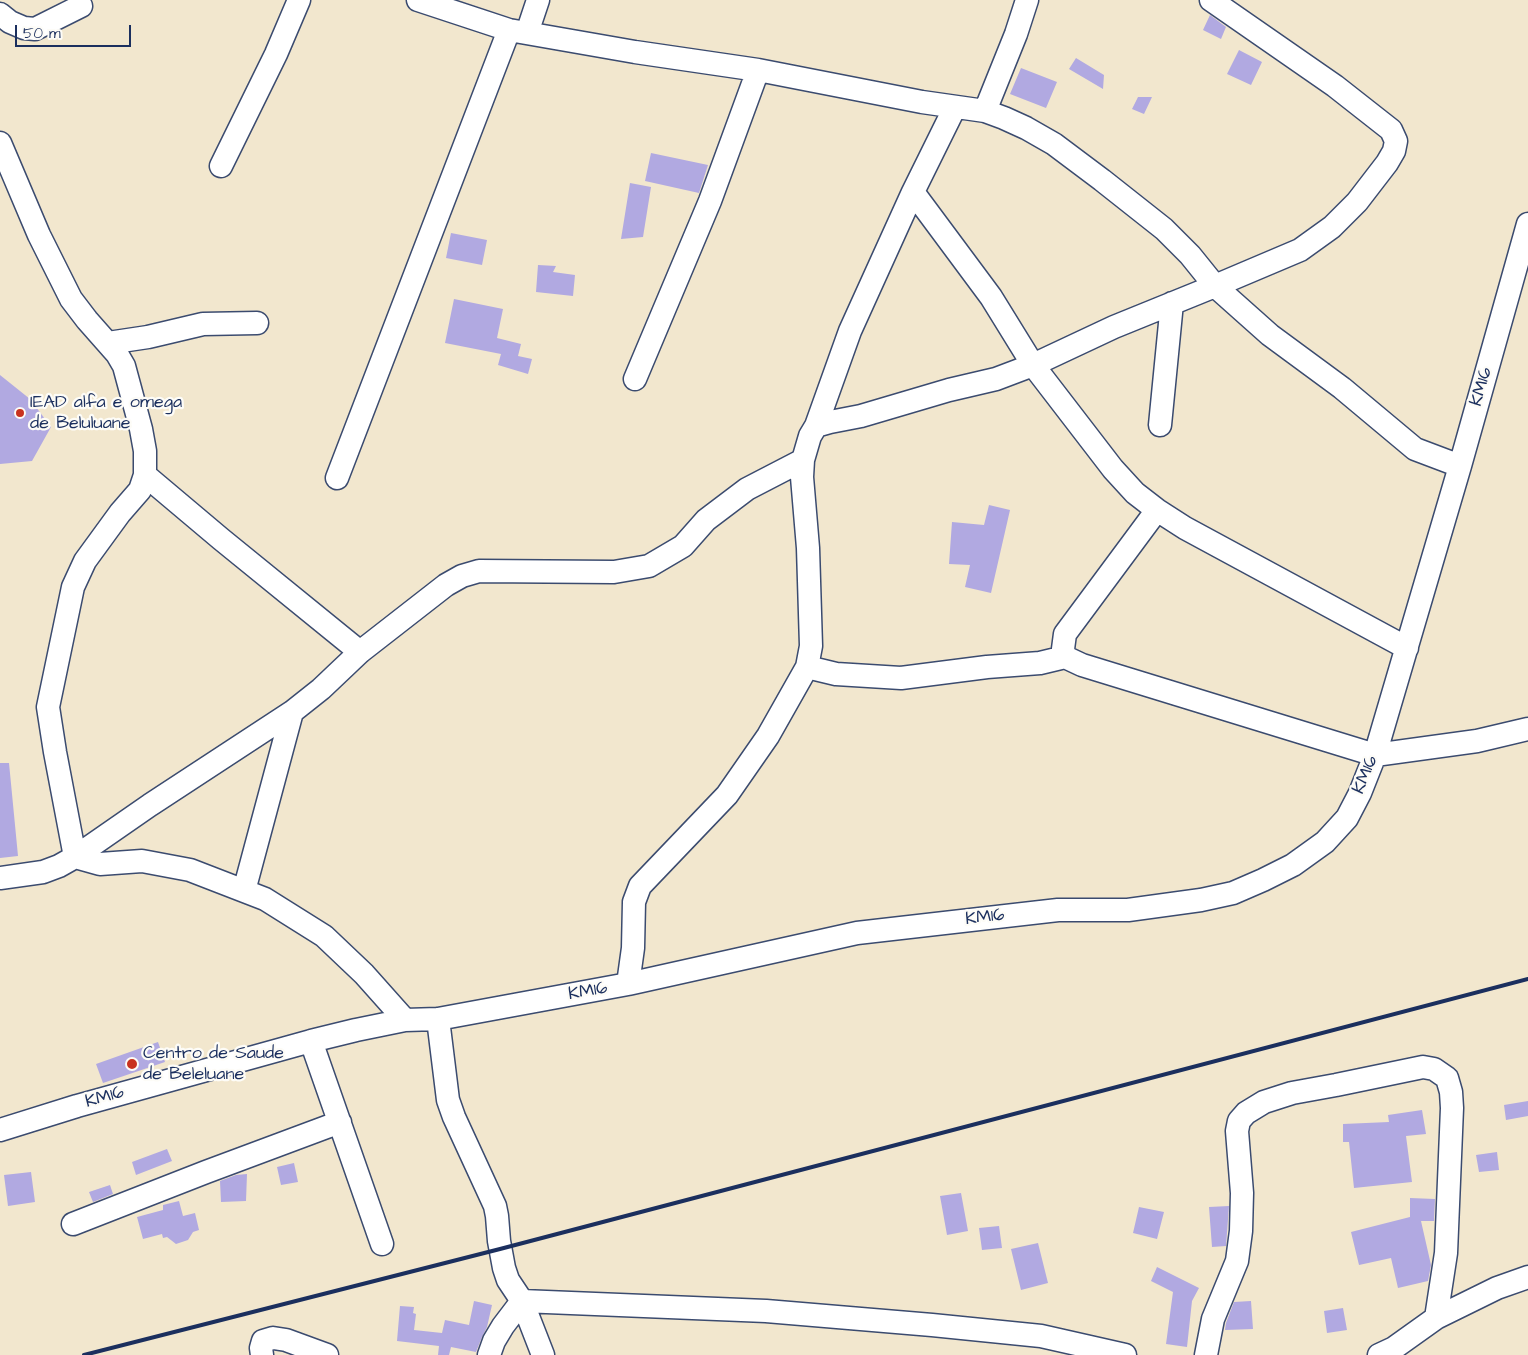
<!DOCTYPE html>
<style>
body{margin:0}
#map{position:relative;width:1528px;height:1355px;overflow:hidden;background:#f2e7ce;font-family:"Architects Daughter",sans-serif}
canvas{display:block}
.scale{position:absolute;left:15px;top:25px;width:116px;height:22px;box-sizing:border-box;border:2px solid #1b2f5e;border-top:0;padding-left:6px;font-size:15px;line-height:18px;white-space:nowrap;color:#1b2f5e;-webkit-text-stroke:4px #fdfcf7;paint-order:stroke}
</style>
<div id="map">
<canvas width="1528" height="1355"></canvas>
<div class="scale">50 m</div>
</div>
<script>
const ctx = document.querySelector('canvas').getContext('2d');
ctx.lineJoin = 'round';
function fillPath(path, color) {
  ctx.fillStyle = color;
  ctx.fill(path, 'evenodd');
}
function poly(rows) {
  const path = new Path2D();
  for (const r of rows) {
    path.moveTo(r[0], r[1]);
    for (let i = 2; i < r.length; i += 2) path.lineTo(r[i], r[i + 1]);
  }
  return path;
}
function strokePath(path, color, width, dash) {
  ctx.strokeStyle = color;
  ctx.lineWidth = width;
  ctx.lineCap = dash ? 'butt' : 'round';
  ctx.setLineDash(dash || []);
  ctx.stroke(path);
}
function label(font, color, halo, rows, align = 'center') {
  ctx.font = font + ' "Architects Daughter",sans-serif';
  ctx.lineWidth = 4.5;
  ctx.setLineDash([]);
  ctx.textBaseline = 'middle';
  ctx.strokeStyle = halo;
  ctx.fillStyle = color;
  for (const [text, x, y, turn = 0] of rows) {
    ctx.save();
    ctx.translate(x, y);
    ctx.rotate((+turn || 0) * Math.PI / 180);
    ctx.textAlign = isNaN(turn) ? turn : align;
    if (halo) ctx.strokeText(text, 0, 0);
    ctx.fillText(text, 0, 0);
    ctx.restore();
  }
}
const building = poly([
 [1210,15,1226,27,1221,39,1203,30],
 [1239,50,1262,62,1251,85,1227,74],
 [1076,58,1104,75,1103,89,1069,69],
 [1021,68,1057,82,1046,108,1010,94],
 [1138,97,1152,97,1144,114,1132,109],
 [651,153,708,165,699,193,645,181],
 [630,183,651,187,643,237,621,239],
 [451,233,487,240,482,265,446,258],
 [538,265,556,266,553,272,575,275,573,296,536,292],
 [454,299,503,309,497,338,521,344,518,356,532,359,528,374,498,365,501,354,445,343],
 [0,375,30,399,51,427,32,461,0,464],
 [989,505,1010,510,991,593,965,587,970,565,949,564,952,522,984,525],
 [0,763,9,763,18,856,0,858],
 [158,1042,165,1062,103,1083,96,1064],
 [1528,1101,1528,1116,1506,1120,1504,1105],
 [1422,1110,1426,1134,1406,1136,1412,1182,1354,1188,1349,1142,1343,1142,1343,1124,1389,1122,1388,1115],
 [167,1149,172,1161,136,1175,132,1162],
 [1497,1152,1499,1170,1479,1172,1476,1155],
 [294,1163,298,1182,281,1185,277,1167],
 [31,1172,35,1202,8,1206,4,1175],
 [247,1174,246,1201,221,1202,220,1181,236,1175],
 [110,1185,113,1194,93,1202,89,1192],
 [961,1193,968,1231,947,1235,940,1196],
 [1410,1198,1435,1199,1434,1221,1421,1221,1431,1265,1428,1281,1398,1288,1391,1258,1359,1265,1351,1232,1410,1217],
 [179,1201,183,1216,195,1213,199,1230,193,1232,188,1240,176,1244,167,1237,163,1238,162,1234,143,1239,137,1217,163,1210,163,1205],
 [1229,1206,1226,1246,1212,1247,1209,1207],
 [1139,1207,1164,1212,1157,1239,1133,1233],
 [999,1226,1002,1248,982,1250,979,1228],
 [1038,1243,1048,1283,1021,1290,1011,1249],
 [1157,1267,1199,1288,1192,1301,1187,1347,1166,1344,1173,1292,1151,1281],
 [474,1301,492,1305,487,1327,482,1337,476,1352,451,1347,449,1355,438,1355,439,1346,397,1341,400,1306,414,1307,413,1313,416,1314,414,1330,442,1333,445,1320,469,1325],
 [1251,1301,1253,1329,1225,1330,1226,1323,1234,1302],
 [1343,1308,1347,1330,1327,1333,1324,1311]
]);
const minor = poly([
 [418,0,509,30,635,52,758,70,922,102,985,111,1004,118,1026,128,1054,144,1102,180,1164,229,1190,255,1215,286,1270,335,1342,388,1415,449,1460,466],
 [0,14,10,22,24,28,35,29,81,6],
 [527,33,538,0],
 [985,111,1016,34,1027,0],
 [0,143,39,235,71,299,87,320,117,354,124,366,141,429,145,451,145,475,140,490,120,513,85,561,73,587,48,707,55,752,75,857,100,864,142,861,190,870,265,899,324,936,364,974,405,1020],
 [221,166,276,54,299,0],
 [913,192,991,297,1033,365,1113,469,1135,493,1157,510,1185,528,1407,648],
 [108,343,148,337,203,324,257,323],
 [635,379,710,201,758,70],
 [1160,425,1172,303],
 [816,426,850,331,913,192,955,107],
 [145,475,221,539,360,652],
 [337,478,509,30],
 [1157,510,1065,634,1063,649,1065,657,1082,665,1375,755,1477,741,1528,729],
 [807,667,836,674,901,678,987,667,1040,663,1065,657],
 [0,878,43,872,59,866,75,857,150,805,292,712,321,689,360,652,446,585,462,576,479,571,614,572,649,566,683,546,706,520,747,489,803,460],
 [244,891,292,712],
 [628,984,633,948,634,902,640,886,727,795,768,736,807,667,811,646,808,548,802,477,803,460,810,436,816,426,830,422,861,416,949,390,996,379,1033,365,1114,327,1215,286,1300,250,1332,227,1357,202,1387,163,1394,151,1396,141,1391,130,1335,86,1211,0],
 [438,1019,448,1100,454,1117,495,1206,497,1216,499,1241,504,1268,508,1280,522,1301,543,1355],
 [311,1041,382,1244],
 [0,1130,77,1106,311,1041,356,1030,405,1020,438,1019,628,984,857,933,1058,910,1128,910,1201,900,1233,893,1263,880,1293,865,1325,842,1347,818,1360,793,1375,755,1460,466,1528,224],
 [73,1224,206,1172,340,1122],
 [262,1355,261,1348,263,1341,273,1338,286,1340,327,1355],
 [489,1355,494,1341,503,1326,522,1301,766,1311,932,1325,1041,1336,1125,1355],
 [1206,1355,1213,1319,1237,1261,1241,1231,1242,1193,1237,1131,1239,1121,1246,1113,1264,1102,1292,1093,1336,1085,1423,1067,1434,1069,1447,1078,1451,1092,1452,1108,1446,1253,1436,1318],
 [1379,1355,1394,1348,1436,1318,1497,1288,1528,1277]
]);
const rail = poly([
 [84,1355,500,1249,1528,979]
]);
const markers = [
 [20,413,5,"#c8321e"],
 [132,1064,6,"#c8321e"]
];
const streetNames = [
 ["KM16",1482,387,-74],
 ["KM16",1366,775,-68],
 ["KM16",985,918,-7],
 ["KM16",588,992,-10],
 ["KM16",105,1098,-16]
];
const poiNames = [
 ["IEAD alfa e omega",30,403],
 ["de Beluluane",30,424],
 ["Centro de Saude",143,1054],
 ["de Beleluane",143,1075]
];
fillPath(building, '#b1a9e1');
strokePath(minor, '#3b4b6f', 25);
strokePath(minor, '#fff', 22);
strokePath(rail, '#1b2f5e', 4);
for (const [x, y, r, color] of markers) {
  const dot = new Path2D();
  dot.arc(x, y, r, 0, 2 * Math.PI);
  ctx.fillStyle = color;
  ctx.fill(dot);
  strokePath(dot, '#fdfcf7', 2);
}
label('18px', '#1b2f5e', '#fdfcf7', streetNames);
label('18px', '#1b2f5e', '#fdfcf7', poiNames, 'left');
</script>
